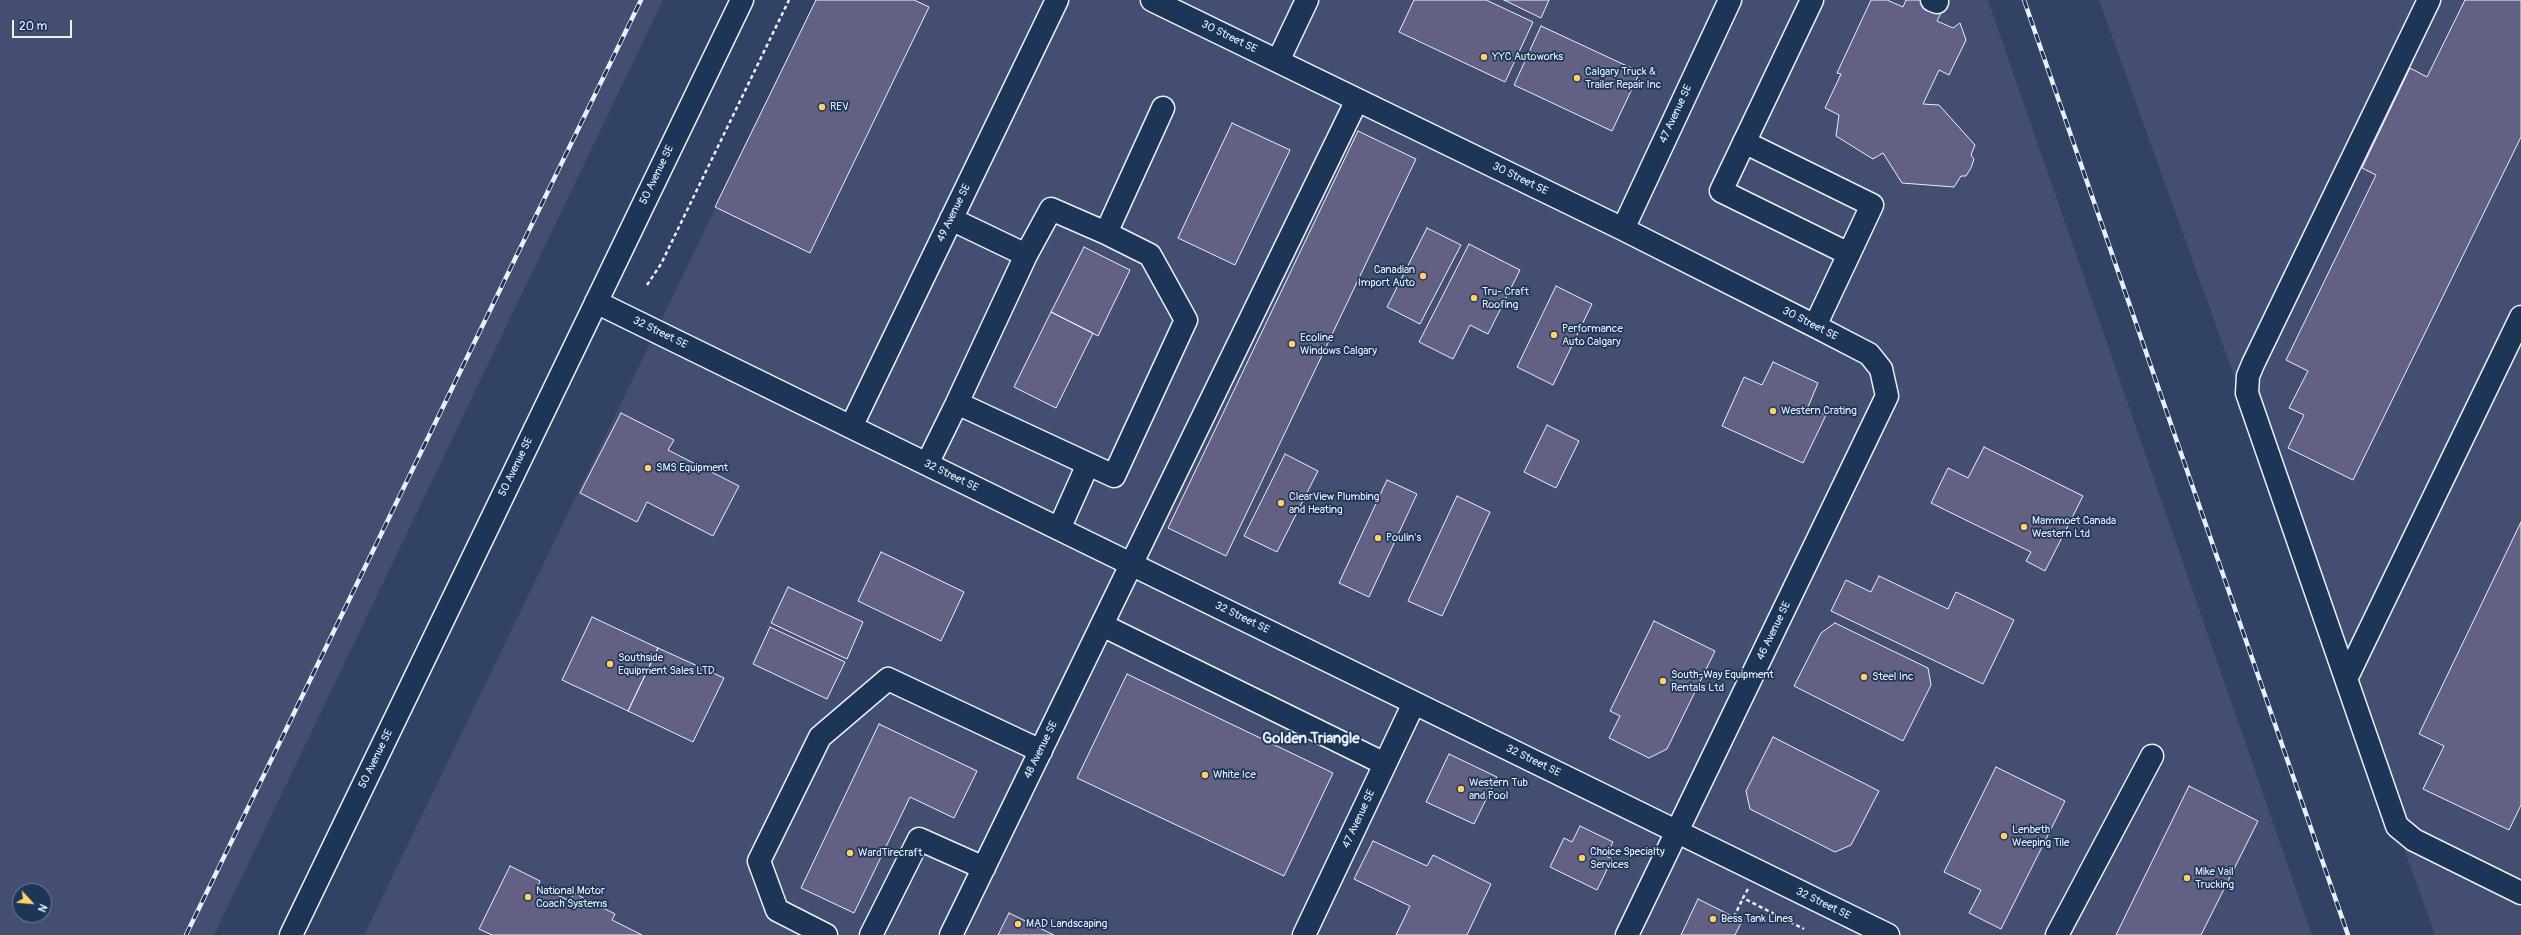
<!DOCTYPE html>
<style>
body{margin:0}
#map{position:relative;width:2521px;height:935px;overflow:hidden;background:#324264;font-family:Pangolin,sans-serif}
canvas{display:block}
.north{position:absolute;left:12px;top:883px;width:40px;height:40px;box-sizing:border-box;background:#1d3557;border:1px solid #6e8097;border-radius:50%;rotate:116deg;font-size:11px;font-weight:700;line-height:16px;text-align:center;color:#e8f1f8}
.north::after{content:'';display:block;margin:auto;width:14px;height:18px;background:#ffd166;clip-path:polygon(50% 0,100% 100%,50% 72%,0 100%)}
.scale{position:absolute;left:12px;top:20px;width:60px;height:18px;box-sizing:border-box;border:2px solid #e8f1f8;border-top:0;padding-left:5px;font-size:12px;line-height:14px;white-space:nowrap;color:#e8f1f8;-webkit-text-stroke:3px #1d3557;paint-order:stroke}
</style>
<div id="map">
<canvas width="2521" height="935"></canvas>
<div class="north">N</div>
<div class="scale">20 m</div>
</div>
<script>
const ctx = document.querySelector('canvas').getContext('2d');
ctx.lineJoin = 'round';
function fillPath(path, color) {
  ctx.fillStyle = color;
  ctx.fill(path, 'evenodd');
}
function poly(rows) {
  const path = new Path2D();
  for (const r of rows) {
    path.moveTo(r[0], r[1]);
    for (let i = 2; i < r.length; i += 2) path.lineTo(r[i], r[i + 1]);
  }
  return path;
}
function strokePath(path, color, width, dash) {
  ctx.strokeStyle = color;
  ctx.lineWidth = width;
  ctx.lineCap = dash ? 'butt' : 'round';
  ctx.setLineDash(dash || []);
  ctx.stroke(path);
}
function label(font, color, halo, rows, align = 'center') {
  ctx.font = font + ' Pangolin,sans-serif';
  ctx.lineWidth = 3.5;
  ctx.setLineDash([]);
  ctx.textBaseline = 'middle';
  ctx.strokeStyle = halo;
  ctx.fillStyle = color;
  for (const [text, x, y, turn = 0] of rows) {
    ctx.save();
    ctx.translate(x, y);
    ctx.rotate((+turn || 0) * Math.PI / 180);
    ctx.textAlign = isNaN(turn) ? turn : align;
    if (halo) ctx.strokeText(text, 0, 0);
    ctx.fillText(text, 0, 0);
    ctx.restore();
  }
}
const built = poly([
 [0,0,663,0,214,935,0,935],
 [20,891,44,891,44,915,20,915],
 [816,0,1988,0,2312,935,364,935],
 [2099,0,2521,0,2521,935,2435,935]
]);
const building = poly([
 [816,0,914,0,929,7,810,253,715,207,816,0],
 [1414,0,1486,0,1533,22,1505,82,1399,32,1414,0],
 [1504,0,1549,0,1541,18,1504,0],
 [1871,0,1887,0,1903,7,1906,0,1921,0,1942,11,1937,21,1953,28,1960,23,1966,40,1949,75,1939,70,1923,104,1939,105,1975,145,1971,155,1974,159,1971,168,1966,176,1961,176,1954,187,1902,183,1883,153,1873,159,1836,136,1839,115,1825,108,1841,74,1837,73,1871,0],
 [2465,0,2521,0,2521,137,2353,480,2288,448,2304,415,2289,408,2308,371,2286,360,2376,175,2362,168,2410,68,2427,77,2465,0],
 [1541,26,1640,72,1612,131,1514,85,1541,26],
 [1232,123,1290,150,1235,265,1178,238,1232,123],
 [1358,131,1416,159,1226,556,1168,528,1358,131],
 [1427,228,1461,245,1420,324,1387,307,1427,228],
 [1469,244,1520,270,1488,334,1470,325,1453,359,1419,342,1469,244],
 [1084,247,1130,270,1098,336,1051,312,1084,247],
 [1556,286,1592,304,1553,385,1517,367,1556,286],
 [1051,312,1093,333,1056,408,1014,387,1051,312],
 [1773,362,1818,383,1808,407,1826,415,1803,463,1722,426,1744,377,1762,385,1773,362],
 [621,413,674,440,668,450,739,486,713,536,647,502,637,522,580,493,621,413],
 [1547,425,1579,441,1556,488,1524,472,1547,425],
 [1984,447,2083,496,2045,571,2026,561,2031,552,1931,503,1948,468,1968,478,1984,447],
 [1285,454,1318,471,1277,552,1244,536,1285,454],
 [1387,480,1417,494,1369,597,1339,583,1387,480],
 [1457,496,1490,512,1442,616,1408,601,1457,496],
 [2521,522,2521,805,2509,830,2423,789,2444,746,2419,734,2521,522],
 [881,552,964,592,941,641,858,601,881,552],
 [1879,576,1948,609,1956,592,2014,620,1983,684,1831,611,1846,580,1871,592,1879,576],
 [788,587,863,622,847,659,771,623,788,587],
 [592,617,658,648,628,711,562,680,592,617],
 [1654,621,1715,651,1667,749,1649,758,1609,738,1620,716,1610,711,1654,621],
 [1835,623,1928,668,1931,685,1903,741,1794,686,1821,633,1835,623],
 [770,627,845,662,827,699,753,664,770,627],
 [658,648,724,678,693,742,628,711,658,648],
 [1127,674,1333,773,1284,876,1077,778,1127,674],
 [879,724,977,771,954,818,910,797,854,913,801,888,879,724],
 [1773,737,1879,791,1851,845,1835,852,1750,809,1746,791,1773,737],
 [1449,754,1497,777,1474,824,1426,802,1449,754],
 [1996,767,2065,801,2001,929,1969,913,1981,890,1944,872,1996,767],
 [2189,786,2258,821,2201,935,2116,935,2189,786],
 [1580,826,1613,842,1606,856,1612,859,1597,890,1550,867,1564,838,1572,842,1580,826],
 [1373,841,1427,866,1433,855,1491,884,1467,935,1396,935,1410,906,1354,879,1373,841],
 [510,866,540,881,538,886,570,901,574,893,615,914,612,920,642,935,492,935,479,929,510,866],
 [1698,899,1742,921,1735,935,1681,935,1698,899],
 [1009,913,1054,935,998,935,1009,913]
]);
const path = poly([
 [647,285,661,264,789,0],
 [1748,889,1743,898,1804,929],
 [1734,917,1743,898]
]);
const minor = poly([
 [1152,0,1623,229,1815,326,1869,354,1881,369,1887,396,1627,935],
 [1812,0,1721,191,1849,254,1815,326],
 [1932,0,1937,2],
 [2429,0,2253,364,2248,376,2247,393,2397,826,2414,840,2521,893],
 [1278,61,1307,0],
 [1744,142,1872,205,1849,254],
 [951,219,1026,255,957,403,1114,476,1186,320,1150,255,1106,233,1163,108],
 [1623,229,1730,0],
 [1026,255,1051,209,1106,233],
 [596,302,1888,935],
 [851,427,1057,0],
 [927,464,957,403],
 [1059,529,1088,464],
 [1102,625,1385,764],
 [2346,679,2521,317],
 [291,935,742,0],
 [826,935,777,910,759,861,820,737,888,679,1041,751],
 [871,935,919,839,984,868],
 [951,935,1357,100],
 [1304,935,1414,703],
 [2057,935,2152,756]
]);
const rail = poly([
 [2024,0,2348,935],
 [186,935,641,0]
]);
const markers = [
 [1484,57,4,"#ffd166"],
 [1577,78,4,"#ffd166"],
 [822,107,4,"#ffd166"],
 [1423,276,4,"#ffd166"],
 [1474,298,4,"#ffd166"],
 [1554,335,4,"#ffd166"],
 [1292,344,4,"#ffd166"],
 [1773,411,4,"#ffd166"],
 [648,468,4,"#ffd166"],
 [1281,503,4,"#ffd166"],
 [2024,527,4,"#ffd166"],
 [1378,538,4,"#ffd166"],
 [610,664,4,"#ffd166"],
 [1864,677,4,"#ffd166"],
 [1663,681,4,"#ffd166"],
 [1205,775,4,"#ffd166"],
 [1461,789,4,"#ffd166"],
 [2004,836,4,"#ffd166"],
 [850,853,4,"#ffd166"],
 [1582,858,4,"#ffd166"],
 [2187,878,4,"#ffd166"],
 [528,897,4,"#ffd166"],
 [1713,919,4,"#ffd166"],
 [1018,924,4,"#ffd166"]
];
const streetNames = [
 ["30 Street SE",1229,37,26],
 ["47 Avenue SE",1676,114,-65],
 ["50 Avenue SE",657,175,-64],
 ["30 Street SE",1520,179,26],
 ["49 Avenue SE",954,213,-64],
 ["30 Street SE",1810,324,27],
 ["32 Street SE",660,333,26],
 ["50 Avenue SE",516,467,-64],
 ["32 Street SE",951,476,26],
 ["32 Street SE",1242,618,26],
 ["46 Avenue SE",1774,631,-64],
 ["48 Avenue SE",1041,750,-64],
 ["50 Avenue SE",376,759,-64],
 ["32 Street SE",1533,761,26],
 ["47 Avenue SE",1359,819,-65],
 ["32 Street SE",1823,904,26]
];
const poiNames = [
 ["YYC Autoworks",1492,57],
 ["Calgary Truck &",1585,72],
 ["Trailer Repair Inc",1585,85],
 ["REV",830,107],
 ["Canadian",1415,270,"right"],
 ["Import Auto",1415,283,"right"],
 ["Tru- Craft",1482,292],
 ["Roofing",1482,305],
 ["Performance",1562,329],
 ["Auto Calgary",1562,342],
 ["Ecoline",1300,338],
 ["Windows Calgary",1300,351],
 ["Western Crating",1781,411],
 ["SMS Equipment",656,468],
 ["ClearView Plumbing",1289,497],
 ["and Heating",1289,510],
 ["Mammoet Canada",2032,521],
 ["Western Ltd",2032,534],
 ["Poulin's",1386,538],
 ["Southside",618,658],
 ["Equipment Sales LTD",618,671],
 ["South-Way Equipment",1671,675],
 ["Rentals Ltd",1671,688],
 ["Steel Inc",1872,677],
 ["White Ice",1213,775],
 ["Western Tub",1469,783],
 ["and Pool",1469,796],
 ["Lenbeth",2012,830],
 ["Weeping Tile",2012,843],
 ["Choice Specialty",1590,852],
 ["Services",1590,865],
 ["WardTirecraft",858,853],
 ["Mike Vail",2195,872],
 ["Trucking",2195,885],
 ["National Motor",536,891],
 ["Coach Systems",536,904],
 ["Bess Tank Lines",1721,919],
 ["MAD Landscaping",1026,924]
];
const districtNames = [
 ["Golden Triangle",1311,739]
];
fillPath(built, '#434e70');
fillPath(building, '#626183');
strokePath(building, '#e8f1f8', 1);
strokePath(minor, '#e8f1f8', 25);
strokePath(path, '#e8f1f8', 2.5, [4, 3]);
strokePath(minor, '#1d3557', 22);
strokePath(rail, '#e8f1f8', 4.5);
strokePath(rail, '#1d3557', 3, [9]);
for (const [x, y, r, color] of markers) {
  const dot = new Path2D();
  dot.arc(x, y, r, 0, 2 * Math.PI);
  ctx.fillStyle = color;
  ctx.fill(dot);
  strokePath(dot, '#1d3557', 1.5);
}
label('11px', '#e8f1f8', '#1d3557', streetNames);
label('11px', '#e8f1f8', '#1d3557', poiNames, 'left');
label('bold 15px', '#e8f1f8', '#1d3557', districtNames);
</script>
